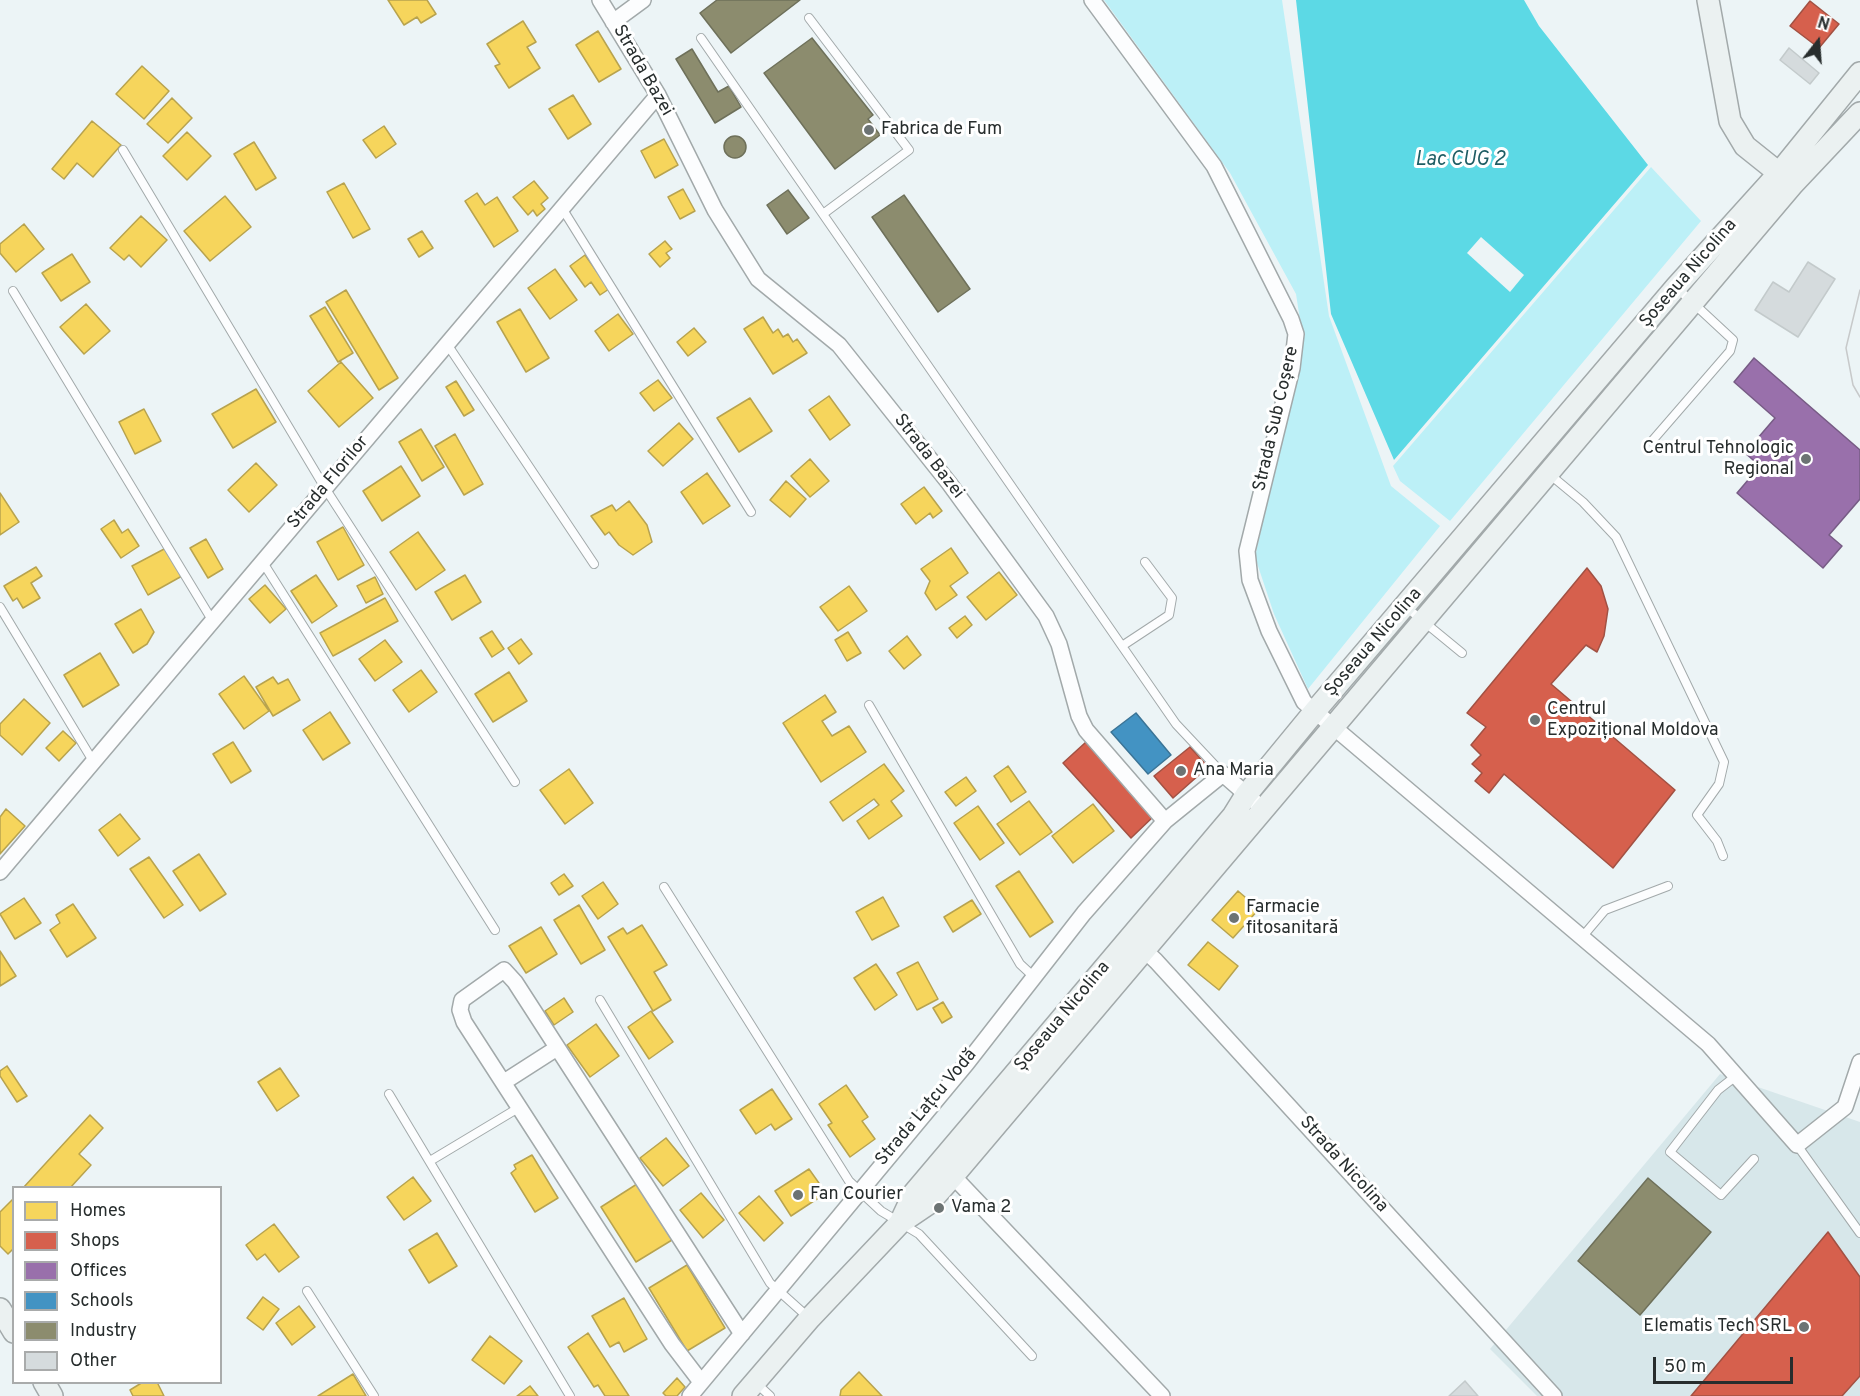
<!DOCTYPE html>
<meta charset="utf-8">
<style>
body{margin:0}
#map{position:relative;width:1860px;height:1396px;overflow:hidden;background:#ecf4f6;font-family:Overpass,sans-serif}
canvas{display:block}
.legend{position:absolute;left:12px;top:1186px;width:210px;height:198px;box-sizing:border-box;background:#fff;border:2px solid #a9abab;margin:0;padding:8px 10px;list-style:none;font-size:18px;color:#272d2d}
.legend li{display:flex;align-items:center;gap:12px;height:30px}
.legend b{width:30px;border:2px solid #a9abab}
.north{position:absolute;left:1788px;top:12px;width:60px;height:60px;-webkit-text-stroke:4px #fff;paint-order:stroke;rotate:17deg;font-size:16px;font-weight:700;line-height:24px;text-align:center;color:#272d2d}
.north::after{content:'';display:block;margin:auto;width:21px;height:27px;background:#272d2d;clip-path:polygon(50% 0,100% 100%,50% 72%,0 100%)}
.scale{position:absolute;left:1653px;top:1357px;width:140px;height:27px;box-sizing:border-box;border:3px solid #272d2d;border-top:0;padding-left:8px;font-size:18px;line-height:21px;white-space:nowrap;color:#272d2d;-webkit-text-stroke:4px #fff;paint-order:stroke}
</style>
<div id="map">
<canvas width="1860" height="1396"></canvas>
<ul class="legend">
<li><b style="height:16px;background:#f6d55c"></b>Homes</li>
<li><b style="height:16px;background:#d6604d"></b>Shops</li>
<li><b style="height:16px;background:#9970ab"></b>Offices</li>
<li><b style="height:16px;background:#4393c3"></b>Schools</li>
<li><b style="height:16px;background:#8c8c6e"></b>Industry</li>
<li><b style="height:16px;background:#d5dbdd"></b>Other</li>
</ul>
<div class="north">N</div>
<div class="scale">50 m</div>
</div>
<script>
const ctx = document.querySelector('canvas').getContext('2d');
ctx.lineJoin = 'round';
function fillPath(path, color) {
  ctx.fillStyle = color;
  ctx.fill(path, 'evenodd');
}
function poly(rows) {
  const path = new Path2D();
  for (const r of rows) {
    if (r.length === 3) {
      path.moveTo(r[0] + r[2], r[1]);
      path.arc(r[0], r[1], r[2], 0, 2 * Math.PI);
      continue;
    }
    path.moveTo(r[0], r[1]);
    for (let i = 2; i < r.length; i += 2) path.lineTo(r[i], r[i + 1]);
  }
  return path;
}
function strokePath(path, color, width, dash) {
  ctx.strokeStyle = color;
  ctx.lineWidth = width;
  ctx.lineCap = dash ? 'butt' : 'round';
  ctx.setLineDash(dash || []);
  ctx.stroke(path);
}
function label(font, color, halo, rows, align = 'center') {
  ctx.font = font + ' Overpass,sans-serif';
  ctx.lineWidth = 6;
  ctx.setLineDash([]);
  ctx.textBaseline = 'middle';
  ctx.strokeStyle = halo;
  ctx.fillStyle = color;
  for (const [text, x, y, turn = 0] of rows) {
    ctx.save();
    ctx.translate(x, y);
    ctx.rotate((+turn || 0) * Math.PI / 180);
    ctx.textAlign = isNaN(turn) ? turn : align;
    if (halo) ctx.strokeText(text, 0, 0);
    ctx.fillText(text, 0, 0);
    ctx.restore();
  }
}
const built = poly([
 [1720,1074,1860,1122,1860,1396,1537,1396,1490,1349]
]);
const green = poly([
 [1104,0,1282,0,1329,316,1391,486,1440,526,1308,689,1274,614,1255,557,1303,339,1296,294,1230,173],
 [1651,167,1701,221,1450,521,1400,481,1393,466]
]);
const water = poly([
 [1296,0,1524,0,1539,26,1648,165,1394,460,1331,314]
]);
const pier = poly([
 [1481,237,1524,275,1510,292,1467,253]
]);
const homes = poly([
 [388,0,427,0,436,14,421,23,417,17,404,25,388,0],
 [523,21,536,42,527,47,540,68,509,88,495,66,500,64,487,44,523,21],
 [598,31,621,69,599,82,576,45,598,31],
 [142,66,169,91,144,119,116,94,142,66],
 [573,95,591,124,568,139,549,109,573,95],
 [172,98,192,118,168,143,147,124,172,98],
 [92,121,121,145,93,177,77,163,64,179,52,169,92,121],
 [384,126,396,144,376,158,363,140,384,126],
 [187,132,211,156,187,180,163,156,187,132],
 [664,139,678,165,655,178,641,151,664,139],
 [254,142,276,178,256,190,234,154,254,142],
 [534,181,548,198,541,204,545,209,537,216,533,210,528,215,513,197,534,181],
 [344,183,370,229,353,238,327,192,344,183],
 [683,189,695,211,680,219,668,197,683,189],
 [477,193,485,205,497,197,518,231,494,247,465,201,477,193],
 [225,196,251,227,210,261,184,231,225,196],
 [141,216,167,240,141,267,129,255,124,260,110,248,141,216],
 [24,224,44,249,16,272,0,253,0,244,24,224],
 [422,231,433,248,419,257,408,239,422,231],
 [665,241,672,249,666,253,670,258,660,267,649,254,665,241],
 [72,254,90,282,61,301,42,273,72,254],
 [585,255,609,289,600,295,591,282,585,287,570,266,585,255],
 [555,269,577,300,550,319,528,288,555,269],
 [346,290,398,378,379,390,326,302,346,290],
 [86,304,110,331,84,354,60,327,86,304],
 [325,307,353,353,338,362,310,316,325,307],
 [520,309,549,358,526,372,497,322,520,309],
 [618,314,633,334,609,351,595,331,618,314],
 [763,317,773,333,778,329,783,337,788,334,793,342,797,339,807,353,773,374,744,329,763,317],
 [694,328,706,342,688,356,677,342,694,328],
 [341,362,373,398,339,427,308,391,341,362],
 [658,380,672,398,654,411,640,393,658,380],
 [456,381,474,410,464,416,446,387,456,381],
 [256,389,276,422,233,448,212,414,256,389],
 [829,396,850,425,830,440,809,410,829,396],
 [750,398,772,431,739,452,717,418,750,398],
 [144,409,161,441,135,454,119,422,144,409],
 [679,423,693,439,663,466,648,451,679,423],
 [421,429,444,467,422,481,399,442,421,429],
 [455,434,483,484,464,495,435,446,455,434],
 [810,459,829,481,810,497,791,476,810,459],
 [256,463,277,485,249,512,228,490,256,463],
 [401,466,420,496,382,521,363,491,401,466],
 [707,473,730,506,703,524,681,492,707,473],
 [786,481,806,499,790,517,770,500,786,481],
 [924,487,942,511,933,518,930,513,916,524,901,504,924,487],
 [0,493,19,522,0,535,0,493],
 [629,501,647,525,652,542,633,555,619,545,609,532,605,535,591,516,612,505,616,511,629,501],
 [114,520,122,533,128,529,139,546,121,558,101,529,114,520],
 [343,527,364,565,338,580,317,542,343,527],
 [418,532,445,570,416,590,390,552,418,532],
 [206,539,223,569,208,578,190,548,206,539],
 [166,548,182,576,148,595,132,566,166,548],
 [951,548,968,573,950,586,957,595,936,610,925,593,930,581,921,569,951,548],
 [36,567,42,576,31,583,40,598,23,608,17,598,13,601,4,586,36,567],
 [999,572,1017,595,986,620,967,597,999,572],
 [316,575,337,606,312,623,291,591,316,575],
 [465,575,481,602,452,620,435,592,465,575],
 [375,577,383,594,366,603,357,586,375,577],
 [265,585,286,609,270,623,249,599,265,585],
 [849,586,867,611,838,631,820,607,849,586],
 [385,598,398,621,333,656,320,633,385,598],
 [141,609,154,632,147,644,133,653,115,624,141,609],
 [965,616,972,625,957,638,949,628,965,616],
 [492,631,504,649,492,657,480,638,492,631],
 [848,632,861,653,847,661,835,640,848,632],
 [907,636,921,655,904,669,889,651,907,636],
 [521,639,532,654,519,664,508,648,521,639],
 [385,640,402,662,375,681,359,659,385,640],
 [100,653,119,685,83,707,64,675,100,653],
 [421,670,437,692,409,712,393,690,421,670],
 [509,672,527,701,493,722,475,694,509,672],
 [244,676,269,711,244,729,219,694,244,676],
 [273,677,278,684,288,679,300,700,273,716,256,687,273,677],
 [825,695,836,712,822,721,832,736,849,726,866,752,821,782,783,723,825,695],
 [24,699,50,723,22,755,0,735,0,724,24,699],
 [330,712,350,743,323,760,303,730,330,712],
 [63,731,76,743,59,761,46,748,63,731],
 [233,742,251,771,231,783,213,754,233,742],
 [884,764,904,791,891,801,902,816,869,839,857,821,879,805,874,799,843,821,830,802,884,764],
 [1008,766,1026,792,1011,802,994,776,1008,766],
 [569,769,593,803,565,824,540,790,569,769],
 [966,777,976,791,956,806,945,792,966,777],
 [1029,801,1052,832,1020,855,997,824,1029,801],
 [1093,804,1114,831,1073,863,1052,836,1093,804],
 [978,806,1004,843,980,860,954,823,978,806],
 [6,809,25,826,0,854,0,817,6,809],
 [120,814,140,839,118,856,99,830,120,814],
 [199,854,226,894,200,911,173,871,199,854],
 [149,857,183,905,164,918,130,869,149,857],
 [1019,871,1053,922,1030,937,996,886,1019,871],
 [564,874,573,886,559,895,551,883,564,874],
 [603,882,618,904,598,919,582,896,603,882],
 [1238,891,1259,909,1233,938,1212,920,1238,891],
 [883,897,899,926,872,940,856,912,883,897],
 [24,898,41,923,15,939,0,914,24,898],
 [972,900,981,914,953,932,944,917,972,900],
 [73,904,96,938,67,957,50,930,60,923,56,915,73,904],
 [579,905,605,950,581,964,554,920,579,905],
 [642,925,667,965,654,972,671,1000,653,1011,608,937,623,928,627,934,642,925],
 [541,927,557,954,526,973,509,946,541,927],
 [1208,942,1238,966,1219,990,1188,965,1208,942],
 [0,951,16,976,0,986,0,951],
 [918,962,938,999,917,1010,897,973,918,962],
 [876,964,897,995,875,1010,854,978,876,964],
 [564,998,573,1012,554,1025,545,1011,564,998],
 [943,1002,952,1017,942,1023,933,1008,943,1002],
 [651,1011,673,1042,649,1059,628,1027,651,1011],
 [596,1024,619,1056,590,1077,567,1045,596,1024],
 [7,1066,27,1096,17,1102,0,1076,0,1071,7,1066],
 [280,1068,299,1096,277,1111,258,1082,280,1068],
 [846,1085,868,1117,862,1121,875,1139,850,1157,828,1125,832,1123,819,1104,846,1085],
 [772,1089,792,1119,775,1130,771,1124,756,1134,740,1110,772,1089],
 [90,1115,103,1128,79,1154,91,1165,70,1188,23,1188,90,1115],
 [666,1138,689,1166,663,1186,640,1158,666,1138],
 [532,1155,558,1198,535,1212,511,1173,516,1169,514,1165,532,1155],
 [809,1169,826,1193,791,1216,775,1191,809,1169],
 [413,1177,431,1201,404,1220,387,1197,413,1177],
 [637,1184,672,1240,636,1262,601,1207,637,1184],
 [701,1193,724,1220,703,1238,680,1210,701,1193],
 [759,1196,783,1223,764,1241,739,1213,759,1196],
 [14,1198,14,1248,8,1254,0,1246,0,1212,14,1198],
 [274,1224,299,1257,279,1272,265,1254,257,1260,246,1245,274,1224],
 [437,1233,457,1266,429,1283,409,1250,437,1233],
 [687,1265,725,1328,687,1351,649,1288,687,1265],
 [263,1297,279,1309,263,1330,247,1318,263,1297],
 [624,1298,647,1339,624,1352,619,1342,610,1347,592,1316,624,1298],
 [299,1306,315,1327,292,1345,276,1323,299,1306],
 [588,1333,629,1396,605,1396,598,1385,594,1387,568,1347,588,1333],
 [490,1336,522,1361,504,1384,472,1360,490,1336],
 [859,1372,882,1396,840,1396,841,1390,859,1372],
 [353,1374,366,1396,318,1396,353,1374],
 [677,1378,685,1387,677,1396,666,1396,663,1393,677,1378],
 [143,1382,157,1382,164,1396,133,1396,130,1390,143,1382],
 [530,1386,538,1396,517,1396,530,1386]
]);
const shops = poly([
 [1810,1,1839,24,1819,48,1790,26,1810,1],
 [1587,568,1601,586,1608,609,1604,636,1597,652,1586,645,1551,684,1675,790,1613,868,1504,774,1489,793,1475,781,1482,773,1472,764,1481,755,1471,745,1486,727,1467,713,1587,568],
 [1086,742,1154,816,1131,838,1063,763,1086,742],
 [1190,747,1208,767,1173,798,1154,776,1190,747],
 [1828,1232,1860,1277,1860,1376,1842,1396,1691,1396,1828,1232]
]);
const offices = poly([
 [1754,358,1860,450,1860,499,1829,535,1842,546,1823,568,1737,493,1760,466,1745,453,1775,418,1734,382,1754,358]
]);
const schools = poly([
 [1136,713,1171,755,1148,774,1111,732,1136,713]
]);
const industry = poly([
 [717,0,800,0,731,53,700,13,717,0],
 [812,38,873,115,868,119,880,135,835,169,764,73,812,38],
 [692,49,718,92,729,86,741,107,715,123,676,59,692,49],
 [735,147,11],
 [788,190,809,218,787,234,767,205,788,190],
 [904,195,970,289,938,312,872,217,904,195],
 [1648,1178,1711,1232,1640,1315,1578,1261,1648,1178]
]);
const building = poly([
 [1789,48,1819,73,1810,84,1780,60,1789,48],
 [1808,262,1835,279,1798,337,1755,310,1773,282,1789,292,1808,262],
 [1465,1381,1478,1396,1449,1396,1465,1381]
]);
const lane = poly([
 [809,18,909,150,823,214],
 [701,38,1176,724,1223,774],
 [123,150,325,488,515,782],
 [562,208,751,512],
 [13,291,212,620],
 [447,344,594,564],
 [1652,441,1730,351,1733,340,1677,288],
 [1548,473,1583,502,1616,537,1724,762,1719,784,1697,815,1717,841,1723,856],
 [262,561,495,930],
 [0,607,93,761],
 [1406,607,1462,653],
 [1122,646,1169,615,1172,598,1145,562],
 [869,705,1020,964,1034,977],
 [664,887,849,1181,881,1211,919,1234,1032,1356],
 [1583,936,1605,910,1668,886],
 [600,1000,770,1283,809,1318],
 [1736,1076,1718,1090,1670,1152,1721,1195,1754,1159],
 [389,1094,570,1396],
 [1797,1145,1860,1233],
 [430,1161,520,1107],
 [307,1291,374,1396],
 [756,1383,770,1396]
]);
const street = poly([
 [600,0,658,95,715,210,758,279,839,345,949,483,1046,616,1059,644,1079,716,1086,730,1165,821],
 [1092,0,1214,166,1291,319,1296,334,1292,368,1247,551,1250,580,1269,631,1304,702,1708,1044,1797,1145,1845,1107,1860,1062],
 [613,22,643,0],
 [0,872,658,95],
 [1137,943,1156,961,1554,1396],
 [504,1082,557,1048],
 [953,1176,1162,1396],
 [701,1382,672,1344,464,1022,460,1010,462,1000,504,970,515,982,742,1334],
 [690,1396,967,1063,1084,913,1165,821,1223,774,1254,801]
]);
const secondary = poly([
 [1708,0,1730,121,1745,146,1790,182],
 [900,1223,914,1193,1233,816,1246,795,1315,711,1676,287,1779,173,1860,73],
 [0,1309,14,1332],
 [44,1382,52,1396],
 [743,1396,810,1318,900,1223,928,1204,953,1176,1793,184,1860,113]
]);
const tram = poly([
 [1860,290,1846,348,1853,385,1860,397]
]);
const markers = [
 [869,130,6,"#6c7373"],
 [1806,459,6,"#6c7373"],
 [1535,720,6,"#6c7373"],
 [1181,771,6,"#6c7373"],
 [1234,918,6,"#6c7373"],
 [798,1195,6,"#6c7373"],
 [939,1208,6,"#6c7373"],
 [1804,1327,6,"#6c7373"]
];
const streetNames = [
 ["Strada Bazei",642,71,60],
 ["Șoseaua Nicolina",1689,274,-49],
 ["Strada Sub Coșere",1277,419,-77],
 ["Strada Bazei",928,457,52],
 ["Strada Florilor",329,483,-50],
 ["Șoseaua Nicolina",1374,643,-49],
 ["Șoseaua Nicolina",1063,1017,-50],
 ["Strada Lațcu Vodă",927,1108,-50],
 ["Strada Nicolina",1343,1165,48]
];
const poiNames = [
 ["Fabrica de Fum",881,130],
 ["Centrul Tehnologic",1794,449,"right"],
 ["Regional",1794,470,"right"],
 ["Centrul",1547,710],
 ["Expozițional Moldova",1547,731],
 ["Ana Maria",1193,771],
 ["Farmacie",1246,908],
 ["fitosanitară",1246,929],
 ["Fan Courier",810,1195],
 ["Vama 2",951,1208],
 ["Elematis Tech SRL",1792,1327,"right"]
];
const waterNames = [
 ["Lac CUG 2",1460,161]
];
fillPath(built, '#d7e7ea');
fillPath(green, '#bcf0f7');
fillPath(water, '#5cd9e5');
fillPath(pier, '#ecf4f6');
fillPath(homes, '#f6d55c');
strokePath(homes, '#b8a34e', 1.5);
fillPath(shops, '#d6604d');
strokePath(shops, '#a25143', 1.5);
fillPath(offices, '#9970ab');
strokePath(offices, '#775c85', 1.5);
fillPath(schools, '#4393c3');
strokePath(schools, '#3b7496', 1.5);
fillPath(industry, '#8c8c6e');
strokePath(industry, '#6e705a', 1.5);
fillPath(building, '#d5dbdd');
strokePath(building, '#c3cacb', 1.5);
strokePath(lane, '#a2a9aa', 10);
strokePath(street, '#a2a9aa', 18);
strokePath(secondary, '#a2a9aa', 24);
strokePath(lane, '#fcfdfe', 8);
strokePath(street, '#fcfdfe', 15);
strokePath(secondary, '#ebf1f1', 21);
strokePath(tram, '#c7c9ca', 1.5);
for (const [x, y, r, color] of markers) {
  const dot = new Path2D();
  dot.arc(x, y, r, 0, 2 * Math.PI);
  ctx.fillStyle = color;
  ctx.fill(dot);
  strokePath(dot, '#fff', 2);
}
label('18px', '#272d2d', '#fff', streetNames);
label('18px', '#272d2d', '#fff', poiNames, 'left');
label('italic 20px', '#1e5d64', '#fff', waterNames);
</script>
